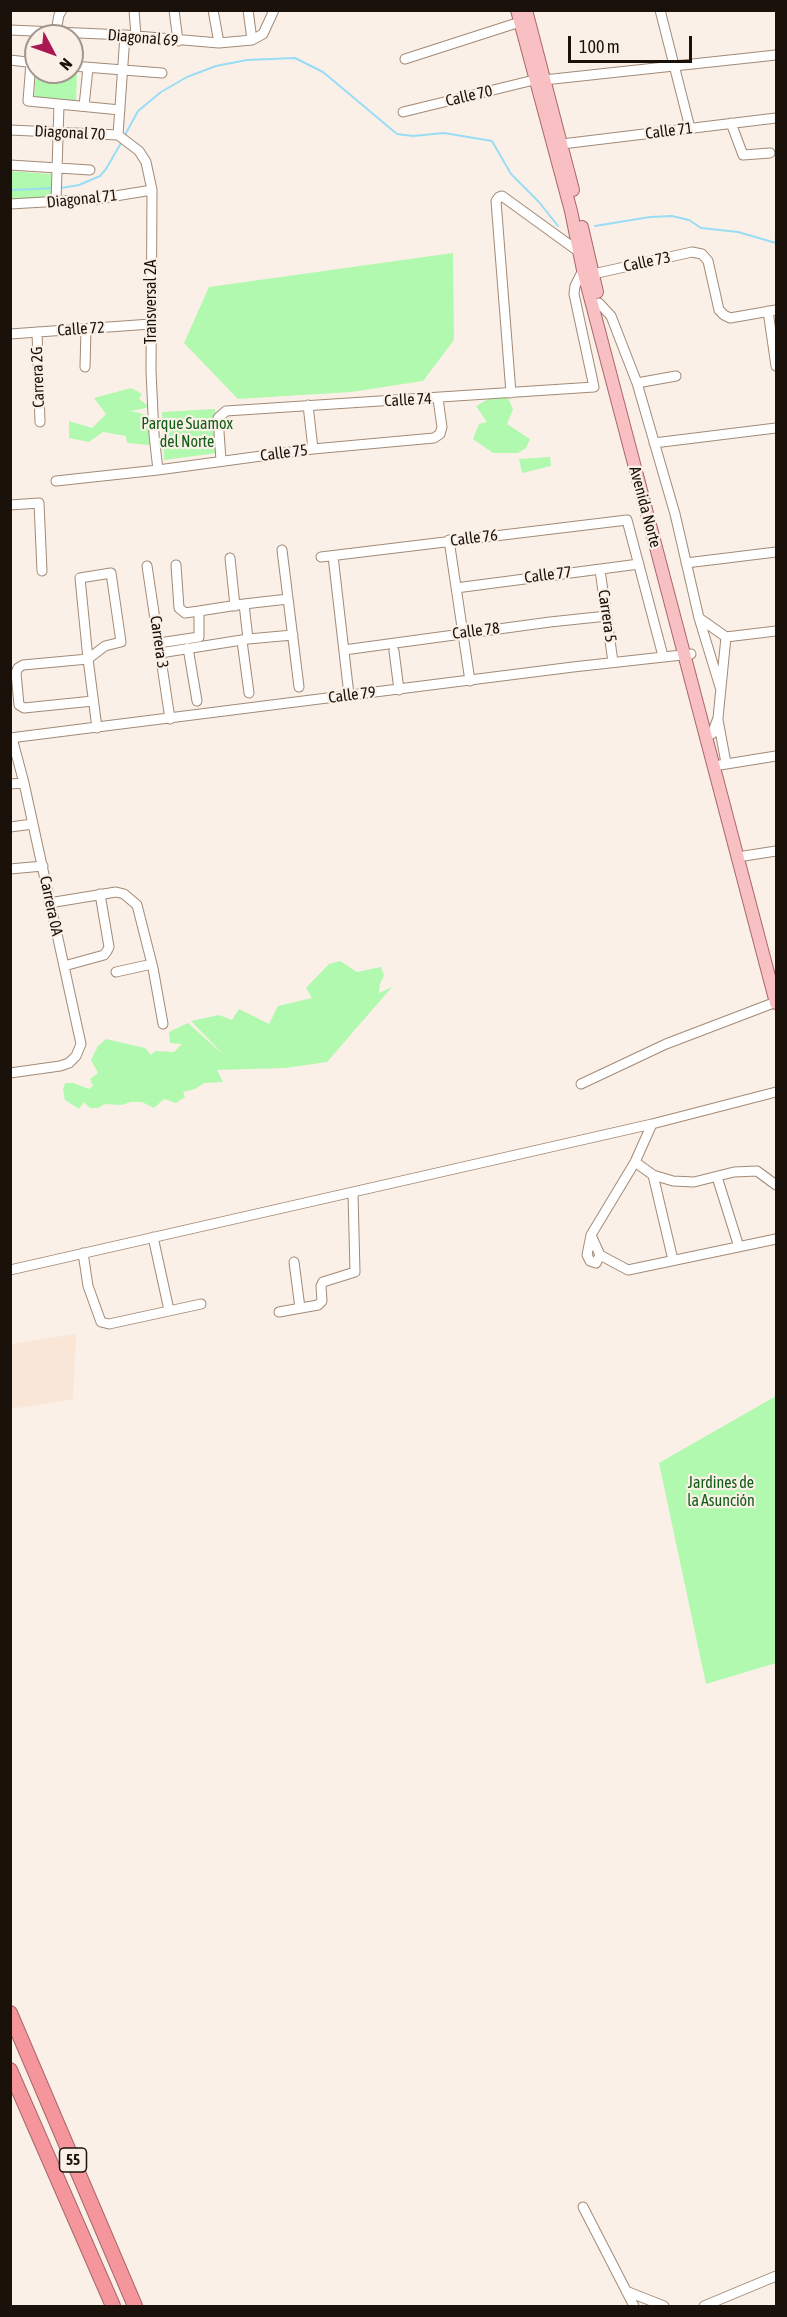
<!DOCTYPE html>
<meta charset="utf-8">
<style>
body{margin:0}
#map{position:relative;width:787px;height:2317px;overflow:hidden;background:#fbf0e7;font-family:"Asap Condensed",sans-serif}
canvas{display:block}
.frame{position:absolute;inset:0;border:12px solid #1a110a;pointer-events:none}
.north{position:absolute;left:24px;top:24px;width:60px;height:60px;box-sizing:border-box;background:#fbf0e7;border:2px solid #a1978f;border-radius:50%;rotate:131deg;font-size:16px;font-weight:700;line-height:24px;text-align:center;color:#1a110a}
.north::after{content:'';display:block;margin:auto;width:21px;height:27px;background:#a91852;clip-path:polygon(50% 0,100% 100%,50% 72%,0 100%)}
.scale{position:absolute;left:568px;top:36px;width:124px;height:27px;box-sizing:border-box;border:3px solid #1a110a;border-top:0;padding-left:8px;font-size:18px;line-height:21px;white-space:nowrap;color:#1a110a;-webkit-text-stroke:4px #fbf0e7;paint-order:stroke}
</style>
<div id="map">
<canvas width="787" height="2317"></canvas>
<div class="frame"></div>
<div class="north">N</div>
<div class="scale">100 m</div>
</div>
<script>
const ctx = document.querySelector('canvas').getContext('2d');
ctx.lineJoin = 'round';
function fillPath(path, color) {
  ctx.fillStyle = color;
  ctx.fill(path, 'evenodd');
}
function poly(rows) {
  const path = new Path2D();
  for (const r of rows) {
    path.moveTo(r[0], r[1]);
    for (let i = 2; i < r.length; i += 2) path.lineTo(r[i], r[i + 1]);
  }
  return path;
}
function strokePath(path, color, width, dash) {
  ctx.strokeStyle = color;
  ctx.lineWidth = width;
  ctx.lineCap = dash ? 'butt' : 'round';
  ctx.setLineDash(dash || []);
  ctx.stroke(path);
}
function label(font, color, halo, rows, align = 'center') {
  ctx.font = font + ' "Asap Condensed",sans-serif';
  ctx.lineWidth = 4.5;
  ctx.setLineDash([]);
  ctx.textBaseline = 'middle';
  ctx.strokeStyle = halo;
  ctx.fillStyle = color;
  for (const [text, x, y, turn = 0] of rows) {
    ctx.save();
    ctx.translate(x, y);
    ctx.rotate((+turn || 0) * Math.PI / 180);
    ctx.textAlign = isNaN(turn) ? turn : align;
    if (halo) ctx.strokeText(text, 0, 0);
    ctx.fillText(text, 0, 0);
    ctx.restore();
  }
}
const built = poly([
 [76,1334,73,1399,11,1409,11,1344]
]);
const green = poly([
 [36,72,77,73,76,102,34,100],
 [10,171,51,174,53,201,11,202],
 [453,253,454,340,423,381,351,392,238,399,184,343,209,287],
 [131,388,142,394,139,399,150,407,131,411,160,418,160,446,127,443,126,436,103,432,89,442,69,438,69,421,92,428,106,414,94,398],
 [506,394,513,409,507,424,530,439,526,448,518,453,493,453,473,439,479,424,487,422,476,406,494,396],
 [215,409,217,453,164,460,162,412],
 [550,457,551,466,522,473,519,459],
 [340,961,357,972,381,967,384,975,380,984,379,993,392,987,327,1062,285,1068,217,1070,223,1082,204,1083,195,1089,183,1092,185,1097,176,1103,164,1099,154,1108,142,1102,131,1102,121,1105,105,1104,98,1108,90,1108,84,1102,79,1109,65,1100,63,1090,65,1083,73,1083,89,1089,93,1086,90,1079,98,1073,91,1060,98,1046,106,1039,145,1048,151,1055,155,1051,174,1052,182,1044,170,1043,169,1032,188,1023,225,1056,191,1021,219,1015,232,1020,239,1009,269,1024,278,1006,312,998,306,988,329,964],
 [776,1396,776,1663,706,1684,659,1463]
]);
const stream = poly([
 [125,135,138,111,161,92,187,77,216,66,247,60,295,58,323,72,397,134,413,136,444,133,492,141,511,174,539,202,558,226],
 [61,188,79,185,100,176,106,169,121,143],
 [10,190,55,188],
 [595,226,650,217,672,216,689,220,701,228,738,232,776,243]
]);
const minor = poly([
 [134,10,136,36],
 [174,10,178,41],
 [213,10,219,43],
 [248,10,252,40],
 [660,10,690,128],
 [10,30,125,35,219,43,252,40,263,34,274,10],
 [56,31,59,15,62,10],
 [405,59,520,22],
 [10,60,36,63],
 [31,62,28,101,120,110],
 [72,66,162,73],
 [544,80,776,55],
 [84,106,88,68],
 [403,112,534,80],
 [731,123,743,155,770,153],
 [10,130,118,135,139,151,146,162,152,190,151,371,154,435,158,470],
 [118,135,125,35],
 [562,144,776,118],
 [10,165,90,170],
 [56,202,59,105],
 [10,204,97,199,152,190],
 [593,274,692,252,702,254,708,261,719,310,724,315,730,318,776,310],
 [599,303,611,316,637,383,675,514,699,618,720,687],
 [768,311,776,366],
 [37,332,40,422],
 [10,334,151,324],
 [85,367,86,329],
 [637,383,676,376],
 [511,393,496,201,499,197,502,196,578,251],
 [308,405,313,449],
 [654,443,776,428],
 [221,460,218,418,226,411,594,387,574,294,575,286,583,270],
 [56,481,158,470,313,449,434,438,440,434,442,427,438,399],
 [10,505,39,503,42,571],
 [449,540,470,681],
 [282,550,299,687],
 [333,556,349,695],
 [321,557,627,520,663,656],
 [230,558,235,606],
 [686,563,776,552],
 [176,565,179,608,185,613,199,611],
 [147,566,170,719],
 [600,570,613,662],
 [456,588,639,564],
 [244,604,288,599],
 [699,618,726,637,776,631],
 [248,639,293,635],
 [242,641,249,693],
 [159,643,199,637,199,611,244,604,248,639,160,653],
 [188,648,197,701],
 [344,650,550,622,607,616],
 [394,651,399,690],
 [93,701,24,708,19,705,16,673,18,668,23,665,88,659,105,646,121,642,111,573,80,578,88,659,97,728],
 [718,720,726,763],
 [712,734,718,718,726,637],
 [10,738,573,667,691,654],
 [720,765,776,756],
 [10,784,24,783],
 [10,827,33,824],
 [744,856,776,851],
 [10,869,43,866],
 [49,903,116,892,124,894,137,905,153,968,163,1024],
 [64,966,104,955,107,951,109,947,100,894],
 [116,972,152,964],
 [10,1073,60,1066,69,1063,76,1056,81,1044,24,783,12,738],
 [581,1084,666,1044,776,1002],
 [635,1162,653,1175,673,1181,694,1182,734,1172,757,1171,776,1185],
 [653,1175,673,1260],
 [717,1177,739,1247],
 [591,1235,600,1255,596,1263,590,1261,587,1255,591,1235,635,1162,652,1124],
 [153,1237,169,1310],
 [83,1253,88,1286,101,1322,109,1324,201,1304],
 [600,1255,628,1270,776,1239],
 [294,1262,300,1308],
 [10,1270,652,1124,776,1092],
 [279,1312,318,1305,322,1301,321,1286,323,1282,355,1272,353,1193],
 [583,2207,634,2306],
 [626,2291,664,2306],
 [704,2306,776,2276]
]);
const major = poly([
 [517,10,571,211,583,270,776,1003],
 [526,10,573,190],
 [582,227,597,292]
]);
const highway = poly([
 [10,2013,135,2306],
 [10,2070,113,2306]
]);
const shields = [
 [73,2160,27]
];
const shieldNames = [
 ["55",73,2160]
];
const streetNames = [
 ["Diagonal 69",143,38,5],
 ["Calle 70",469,96,-13],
 ["Calle 71",669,131,-7],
 ["Diagonal 70",70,133,3],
 ["Diagonal 71",82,199,-6],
 ["Calle 73",647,262,-12],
 ["Transversal 2A",151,302,-90],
 ["Calle 72",81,329,-4],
 ["Carrera 2G",38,377,-92],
 ["Calle 74",408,400,-3],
 ["Calle 75",284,453,-7],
 ["Avenida Norte",645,507,75],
 ["Calle 76",474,538,-7],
 ["Calle 77",548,575,-7],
 ["Carrera 5",607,616,82],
 ["Calle 78",476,631,-7],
 ["Carrera 3",159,642,82],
 ["Calle 79",352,695,-7],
 ["Carrera 0A",51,906,78]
];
const parkNames = [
 ["Parque Suamox",187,424],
 ["del Norte",187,442],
 ["Jardines de",721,1483],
 ["la Asunción",721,1501]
];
fillPath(built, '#fae6d6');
fillPath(green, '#b0f9ae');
strokePath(stream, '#98ddf4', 2);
strokePath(minor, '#a38a76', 11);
strokePath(major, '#a86769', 14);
strokePath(highway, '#a86769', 16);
strokePath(minor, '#fff', 9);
strokePath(major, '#f9c0c4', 12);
strokePath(highway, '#f5969c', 14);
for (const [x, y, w] of shields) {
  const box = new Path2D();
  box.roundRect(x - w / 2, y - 12, w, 24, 4.5);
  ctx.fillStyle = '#fbf0e7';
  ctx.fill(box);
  strokePath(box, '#1a110a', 1.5);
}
label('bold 15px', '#1a110a', null, shieldNames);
label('16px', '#1a110a', '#fbf0e7', streetNames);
label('16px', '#105d16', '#fbf0e7', parkNames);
</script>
